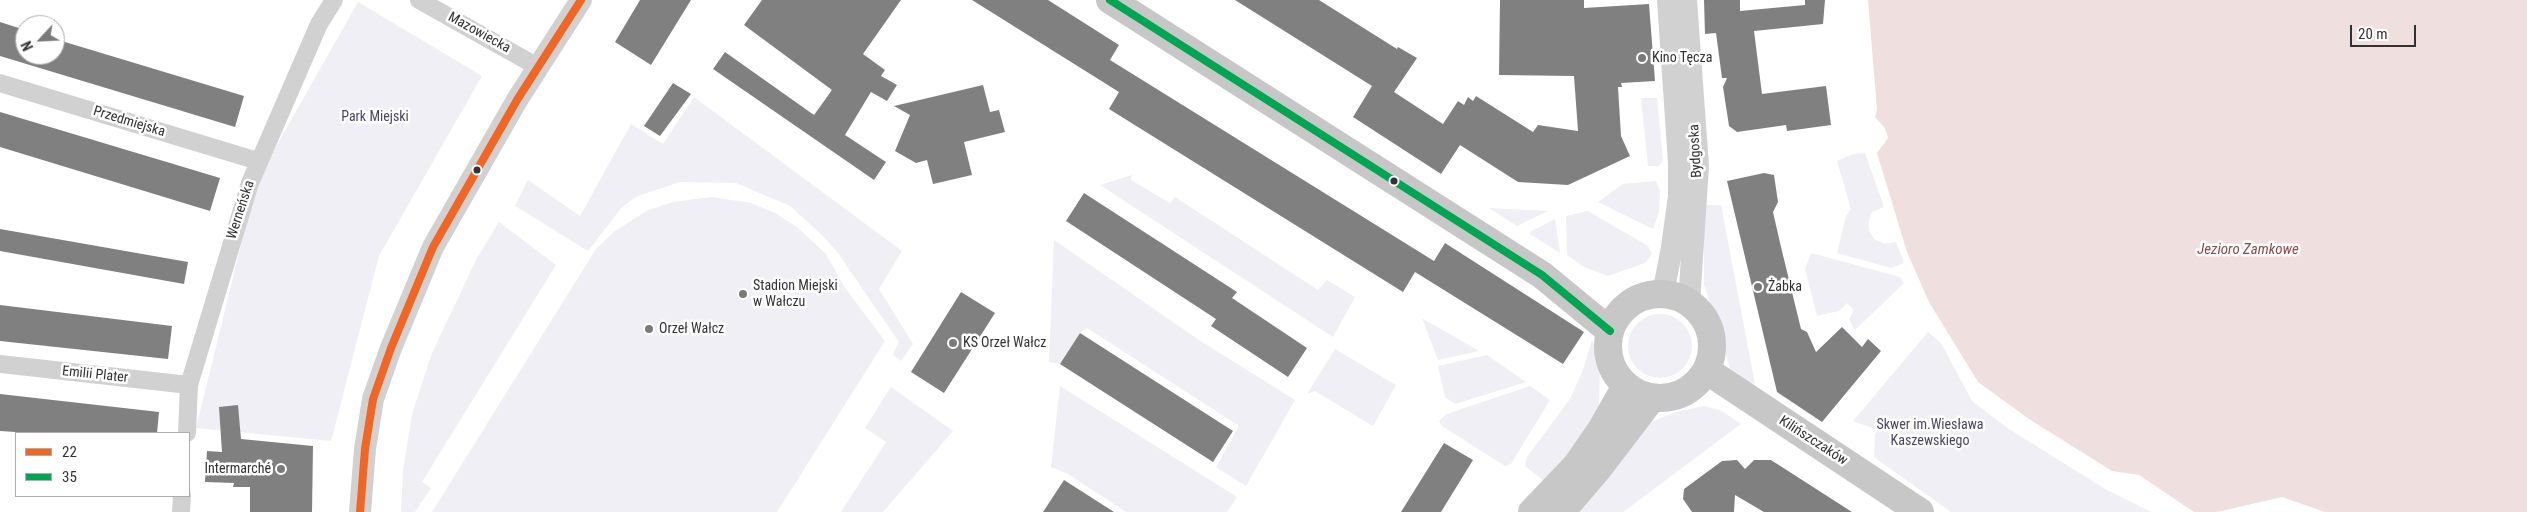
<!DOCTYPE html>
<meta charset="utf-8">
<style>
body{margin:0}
#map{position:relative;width:2527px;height:512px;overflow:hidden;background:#fff;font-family:"Roboto Condensed",sans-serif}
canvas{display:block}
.legend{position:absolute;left:15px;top:432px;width:175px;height:65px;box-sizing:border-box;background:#fff;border:1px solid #adadad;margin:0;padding:6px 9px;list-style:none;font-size:15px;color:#323232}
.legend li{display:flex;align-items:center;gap:10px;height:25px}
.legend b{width:25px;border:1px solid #adadad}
.north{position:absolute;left:15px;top:15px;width:50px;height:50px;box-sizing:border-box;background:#fff;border:1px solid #adadad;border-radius:50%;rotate:245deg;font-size:14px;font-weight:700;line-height:20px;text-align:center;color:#323232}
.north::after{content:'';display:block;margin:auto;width:18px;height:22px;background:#7a7a7a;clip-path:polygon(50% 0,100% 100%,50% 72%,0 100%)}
.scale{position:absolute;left:2350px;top:25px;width:66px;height:22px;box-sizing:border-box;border:2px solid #323232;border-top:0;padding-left:6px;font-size:15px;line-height:18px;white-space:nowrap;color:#323232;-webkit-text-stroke:4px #fff;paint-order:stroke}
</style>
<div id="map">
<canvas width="2527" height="512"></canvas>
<ul class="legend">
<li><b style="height:6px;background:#f26522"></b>22</li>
<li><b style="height:6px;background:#00a651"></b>35</li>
</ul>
<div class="north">N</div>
<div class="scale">20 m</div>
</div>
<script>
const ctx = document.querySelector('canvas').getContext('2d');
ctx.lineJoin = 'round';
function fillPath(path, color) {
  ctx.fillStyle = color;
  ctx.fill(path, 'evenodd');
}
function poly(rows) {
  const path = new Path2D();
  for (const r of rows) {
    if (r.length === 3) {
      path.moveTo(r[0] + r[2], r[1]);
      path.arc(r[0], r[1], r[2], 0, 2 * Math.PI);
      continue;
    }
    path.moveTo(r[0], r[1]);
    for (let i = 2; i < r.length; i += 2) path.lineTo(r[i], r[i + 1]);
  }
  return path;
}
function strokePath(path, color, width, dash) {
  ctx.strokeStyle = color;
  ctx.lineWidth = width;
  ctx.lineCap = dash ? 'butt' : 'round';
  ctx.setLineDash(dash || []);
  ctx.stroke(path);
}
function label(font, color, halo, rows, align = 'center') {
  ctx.font = font + ' "Roboto Condensed",sans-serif';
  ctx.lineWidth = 5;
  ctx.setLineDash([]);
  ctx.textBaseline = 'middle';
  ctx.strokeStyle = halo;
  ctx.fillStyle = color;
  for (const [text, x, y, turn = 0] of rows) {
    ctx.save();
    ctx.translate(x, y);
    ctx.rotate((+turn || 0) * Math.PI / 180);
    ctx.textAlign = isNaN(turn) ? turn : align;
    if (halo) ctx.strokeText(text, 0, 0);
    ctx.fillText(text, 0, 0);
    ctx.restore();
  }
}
const green = poly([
 [358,2,482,76,379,256,331,441,196,428,257,180],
 [694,97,902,251,879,289,913,344,901,361,893,355,899,342,838,253,823,236,790,206,736,183,680,182,638,196,622,207,588,251,515,206,528,180,580,216,631,124,663,144],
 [1641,98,1657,98,1663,160,1659,166,1648,166],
 [1865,153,1884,207,1872,212,1869,221,1869,230,1874,239,1885,244,1896,242,1904,263,1891,268,1837,253,1846,216,1851,209,1837,161,1853,154],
 [1132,175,1131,180,1170,203,1175,197,1318,290,1327,280,1355,297,1333,337,1100,185],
 [1656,181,1660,191,1659,212,1653,229,1598,202,1623,184],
 [712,197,751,203,775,213,797,227,826,254,845,288,885,341,777,512,432,512,596,249,615,231,648,210,673,202],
 [1704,205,1721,205,1755,384,1738,378,1730,368,1704,284],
 [1489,208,1548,211,1517,226],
 [1588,211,1648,246,1652,254,1645,263,1608,276,1584,267,1567,255,1566,216],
 [1555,219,1560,253,1528,233],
 [499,222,556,265,422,482,431,488,415,512,401,512,403,471,412,414,432,353,477,258],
 [1054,240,1199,340,1295,400,1246,486,1216,467,1239,426,1087,328,1080,333,1060,364,1049,362],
 [1811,253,1900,277,1904,283,1855,330,1849,319,1854,310,1847,303,1839,311,1817,316,1805,269],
 [1660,346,32],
 [1422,318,1479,351,1438,360],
 [1928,332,1941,343,1972,401,2009,429,2107,490,2151,512,1951,512,1874,457,1875,434,1878,430,1853,421],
 [1592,340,1600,358,1599,412,1549,485,1525,466,1527,457,1570,399,1583,370],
 [1335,349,1396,385,1373,426,1315,391,1307,394],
 [1487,355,1526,382,1455,404,1445,397,1438,366],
 [1060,386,1237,497,1227,512,1126,512,1068,474,1051,467],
 [1530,386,1550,400,1511,464,1505,466,1442,426,1439,421,1447,414],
 [891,387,953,431,883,512,841,512,886,442,865,428],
 [1705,406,1722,411,1741,424,1623,512,1577,512,1648,423,1679,411]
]);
const water = poly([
 [1868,0,2527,0,2527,512,2325,512,2282,497,2217,512,2194,512,2139,475,2112,471,2029,419,1978,382,1929,302,1907,252,1877,153,1888,138,1885,128,1875,117,1877,110]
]);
const building = poly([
 [640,0,691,0,651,65,615,42],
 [762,0,901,0,863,54,885,70,881,76,897,85,887,101,871,92,845,135,886,162,874,180,713,69,725,52,814,115,832,90,744,25],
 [972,0,1048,0,1119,45,1110,60,1434,261,1445,243,1584,332,1563,364,1415,272,1403,292,1109,109,1119,92],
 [1235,0,1319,0,1397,49,1398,47,1417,58,1394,92,1443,124,1458,101,1464,105,1468,97,1473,101,1476,96,1533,132,1538,125,1578,131,1574,76,1499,75,1500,0,1584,0,1584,8,1649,4,1655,81,1621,83,1622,87,1618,87,1621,136,1630,156,1568,185,1518,182,1460,145,1441,174,1353,117,1372,86],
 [1704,0,1740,0,1740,11,1805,5,1805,0,1825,0,1823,24,1754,31,1762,94,1826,86,1831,125,1787,131,1786,125,1737,132,1729,126,1723,87,1727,78,1722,78,1716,33,1705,34],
 [0,22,25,30,25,55,55,55,55,39,244,96,235,127,0,56],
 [673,83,691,94,660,136,644,126],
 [983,85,990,112,999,110,1005,132,964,142,972,175,933,184,927,160,916,163,895,151,910,115,894,106],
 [0,112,220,178,210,211,0,147],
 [1764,173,1774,175,1778,202,1773,212,1781,247,1801,329,1807,332,1816,352,1842,327,1862,347,1868,339,1881,351,1822,422,1777,392,1727,181],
 [1084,193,1237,292,1232,298,1307,348,1288,377,1211,326,1216,319,1066,221],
 [0,229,188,262,184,284,0,251],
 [961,292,995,313,944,393,911,372],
 [0,305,172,326,168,359,0,341],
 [1080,333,1233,431,1213,462,1060,364],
 [0,394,159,412,157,433,31,433,0,431],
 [238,405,241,439,313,446,312,512,250,512,250,487,233,487,234,483,205,482,207,451,222,452,219,407],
 [1444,443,1473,460,1441,512,1401,512],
 [1737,460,1745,469,1754,460,1771,460,1852,512,1764,512,1735,495,1734,512,1692,512,1683,499,1684,489,1722,461],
 [1064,480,1114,512,1043,512]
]);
const minor = poly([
 [419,0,538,67],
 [0,83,258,161],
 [0,364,189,385],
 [187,433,189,385,250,183,319,24,334,0],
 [181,512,182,496]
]);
const tertiary = poly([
 [1686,0,1698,166,1689,303],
 [1663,294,1672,247,1679,196,1679,163,1668,0],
 [360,512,365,449,373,399,391,348,433,247,517,100,581,0]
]);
const primary = poly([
 [1110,0,1542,275,1610,331],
 [1660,346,52],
 [1706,370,1920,512],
 [1532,512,1576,466,1601,430,1626,386],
 [1561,512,1597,470,1652,398]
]);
const bus1 = poly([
 [360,512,365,449,373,399,391,348,433,247,517,100,581,0]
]);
const bus2 = poly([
 [1110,0,1542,275,1610,331]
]);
const markers = [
 [1642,58,5,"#7a7a7a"],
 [477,170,4.5,"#323232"],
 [1394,181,4.5,"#323232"],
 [1758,287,5,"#7a7a7a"],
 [743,294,5,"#7a7a7a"],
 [649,329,5,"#7a7a7a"],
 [953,343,5,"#7a7a7a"],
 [281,469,5,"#7a7a7a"]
];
const streetNames = [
 ["Mazowiecka",479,33,29],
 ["Przedmiejska",129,122,17],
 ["Bydgoska",1696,151,-93],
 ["Werneńska",241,210,-72],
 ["Emilii Plater",95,375,6],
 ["Kilińszczaków",1813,441,33]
];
const poiNames = [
 ["Kino Tęcza",1652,58],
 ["Stadion Miejski",753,286],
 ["w Wałczu",753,302],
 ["Żabka",1768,287],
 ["Orzeł Wałcz",659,329],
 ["KS Orzeł Wałcz",963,343],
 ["Intermarché",271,469,"right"]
];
const parkNames = [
 ["Park Miejski",375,117],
 ["Skwer im.Wiesława",1930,425],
 ["Kaszewskiego",1930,441]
];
const waterNames = [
 ["Jezioro Zamkowe",2248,250]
];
fillPath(green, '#efeff5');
fillPath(water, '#f0dfdf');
fillPath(building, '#808080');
strokePath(minor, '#d1d1d1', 18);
strokePath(tertiary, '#d1d1d1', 22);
strokePath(primary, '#c7c7c7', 28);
strokePath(bus1, '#f26522', 8);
strokePath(bus2, '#00a651', 8);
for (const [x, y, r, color] of markers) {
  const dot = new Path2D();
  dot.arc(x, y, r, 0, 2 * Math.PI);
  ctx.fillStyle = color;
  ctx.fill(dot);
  strokePath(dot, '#fff', 2);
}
label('14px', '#323232', '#fff', streetNames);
label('14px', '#323232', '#fff', poiNames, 'left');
label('14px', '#484469', '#fff', parkNames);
label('italic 15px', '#8b4849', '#fff', waterNames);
</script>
